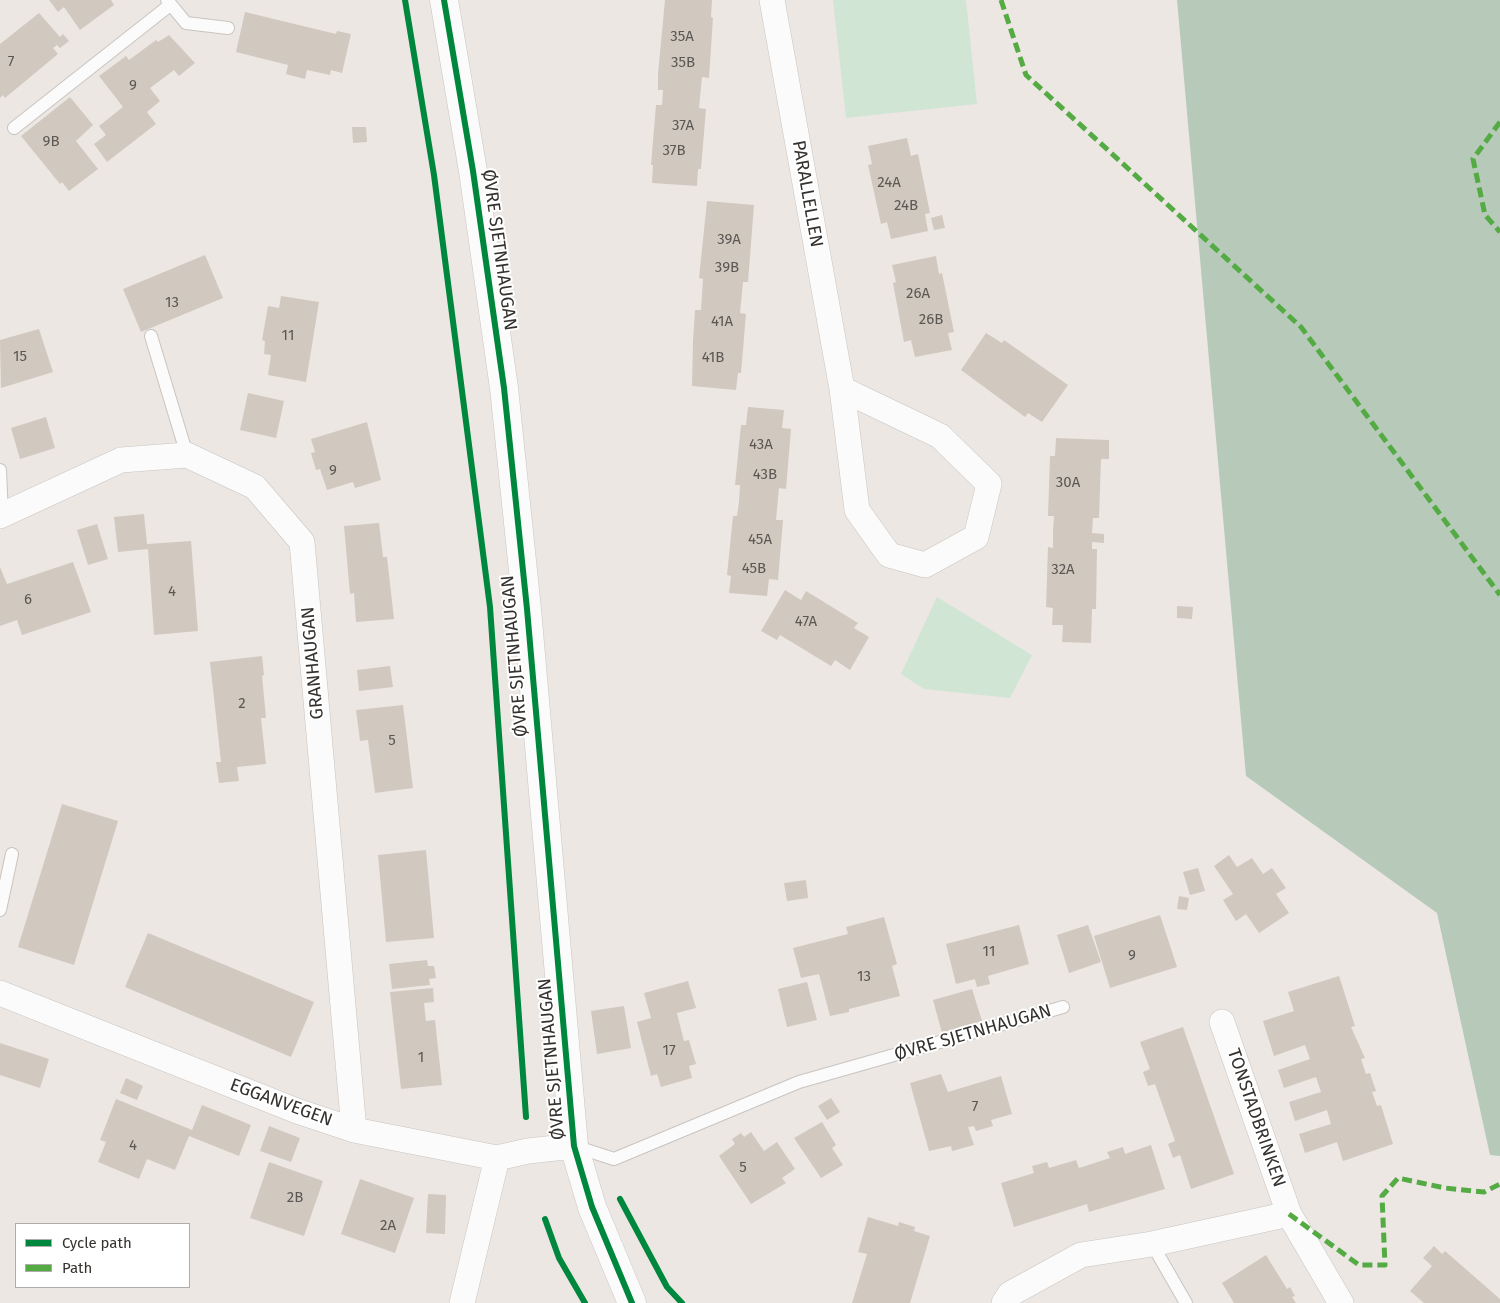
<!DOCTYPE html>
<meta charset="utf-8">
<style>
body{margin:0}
#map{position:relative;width:1500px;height:1303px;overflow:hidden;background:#ece7e3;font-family:"Fira Sans",sans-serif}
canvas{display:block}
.legend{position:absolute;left:15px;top:1223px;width:175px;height:65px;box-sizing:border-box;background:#fff;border:1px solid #aeadab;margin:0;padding:6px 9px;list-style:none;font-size:15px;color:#34312e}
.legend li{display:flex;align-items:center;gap:10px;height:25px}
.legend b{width:25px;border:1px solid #aeadab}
</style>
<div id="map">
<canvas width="1500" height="1303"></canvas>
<ul class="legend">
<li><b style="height:6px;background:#00873e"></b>Cycle path</li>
<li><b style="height:6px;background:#54ab44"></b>Path</li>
</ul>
</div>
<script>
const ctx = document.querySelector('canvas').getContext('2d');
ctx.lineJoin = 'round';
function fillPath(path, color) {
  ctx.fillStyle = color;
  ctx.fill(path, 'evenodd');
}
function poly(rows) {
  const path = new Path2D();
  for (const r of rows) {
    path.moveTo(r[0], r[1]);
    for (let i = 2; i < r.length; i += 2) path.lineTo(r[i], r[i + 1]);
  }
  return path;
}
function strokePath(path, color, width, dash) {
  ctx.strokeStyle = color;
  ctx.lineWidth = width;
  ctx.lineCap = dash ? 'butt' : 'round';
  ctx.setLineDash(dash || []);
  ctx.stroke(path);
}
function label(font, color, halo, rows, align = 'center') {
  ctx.font = font + ' "Fira Sans",sans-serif';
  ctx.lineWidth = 4;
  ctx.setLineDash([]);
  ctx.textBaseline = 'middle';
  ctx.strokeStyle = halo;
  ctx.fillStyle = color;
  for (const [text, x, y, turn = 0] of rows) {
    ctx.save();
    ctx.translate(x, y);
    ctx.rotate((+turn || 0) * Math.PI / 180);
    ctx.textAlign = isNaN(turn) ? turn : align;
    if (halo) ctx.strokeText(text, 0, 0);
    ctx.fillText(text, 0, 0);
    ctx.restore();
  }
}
const green = poly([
 [833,0,966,0,977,104,846,118],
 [937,597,1032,655,1010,698,924,689,901,674]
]);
const forest = poly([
 [1177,0,1500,0,1500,1156,1490,1155,1437,913,1246,776]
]);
const building = poly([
 [49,0,111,0,114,5,80,30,64,7,58,12],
 [665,0,712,0,711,17,713,18,709,78,702,77,699,108,706,109,701,169,698,169,697,186,652,183,653,165,651,165,656,105,662,105,663,90,658,90,658,74],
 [245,12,336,34,337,31,351,34,342,73,331,70,330,75,307,70,305,79,286,74,288,65,236,52],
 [39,13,60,37,63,34,69,41,60,48,57,45,53,48,58,54,5,98,3,95,0,98,0,44],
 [169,35,195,63,179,76,174,70,150,88,160,101,147,112,156,124,107,162,94,144,106,135,99,126,123,107,99,76,126,56,129,60,156,40,158,42],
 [70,97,93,125,76,141,98,169,69,191,62,182,60,184,21,136],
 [352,127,366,127,367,142,353,143],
 [907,138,911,156,918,154,930,213,925,214,928,231,891,239,887,222,881,224,868,165,872,164,868,146],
 [707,201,754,205,748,282,743,282,740,313,746,314,741,373,738,373,736,390,692,386,693,341,695,310,701,310,703,279,699,278],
 [942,215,945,228,934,230,931,218],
 [205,255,223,298,141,332,123,289],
 [936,256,939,274,942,273,954,332,948,333,952,350,915,357,911,340,904,342,893,283,896,282,892,265],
 [281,296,319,302,306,382,268,375,271,355,264,354,265,341,262,340,268,306,279,308],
 [39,329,53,372,1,388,0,340],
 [986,333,1002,343,1004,340,1068,385,1042,422,1028,413,1025,417,961,370],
 [248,393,284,401,276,438,240,430],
 [748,407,784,410,782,428,791,429,786,489,779,488,776,520,783,520,778,580,769,579,767,596,729,593,731,576,727,575,733,516,737,516,739,502,740,485,735,485,741,425,746,425],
 [46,417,55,448,20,459,11,428],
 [367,422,381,480,355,488,353,482,327,490,320,469,316,470,311,453,315,452,311,439],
 [1056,438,1109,440,1109,459,1101,459,1099,518,1093,518,1092,533,1104,534,1104,543,1092,542,1092,549,1097,549,1096,609,1092,609,1091,643,1062,642,1063,625,1052,625,1053,608,1046,607,1048,547,1053,548,1053,532,1054,516,1048,516,1050,456,1055,456],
 [144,514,147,544,191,541,198,631,154,635,148,549,118,552,114,517],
 [379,523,383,557,387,557,394,619,356,622,354,593,350,594,344,526],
 [97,524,108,559,88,565,77,530],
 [73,562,91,612,22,635,17,620,0,626,0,567,7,584],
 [785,590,801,600,806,591,858,623,854,628,869,637,850,670,835,660,831,666,780,635,777,640,761,631],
 [1177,606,1193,607,1192,619,1177,618],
 [262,656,264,675,262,676,266,718,261,718,266,764,237,767,239,781,219,783,216,762,221,762,210,662],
 [390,666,393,687,359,691,357,670],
 [403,705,413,788,375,793,368,740,360,741,356,710],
 [62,804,118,821,74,965,18,947],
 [426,850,434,938,386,942,378,855],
 [1229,855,1237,867,1252,858,1263,874,1272,868,1286,888,1276,894,1289,913,1259,933,1246,914,1236,921,1223,900,1233,894,1214,866],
 [1198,868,1205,891,1190,895,1183,872],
 [806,880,808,898,787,901,784,883],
 [1179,896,1189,898,1187,910,1177,909],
 [1160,915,1177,967,1110,988,1094,936],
 [884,917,897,964,892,966,900,996,849,1009,849,1012,830,1016,819,974,801,978,793,948,848,934,846,927],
 [1019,925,1029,964,988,976,990,984,977,987,975,979,956,984,946,944],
 [1088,925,1101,962,1069,973,1057,935],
 [148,933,314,1002,291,1057,125,987],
 [427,960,428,966,434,966,436,978,429,979,430,985,392,989,389,964],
 [1339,976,1355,1026,1351,1027,1365,1058,1361,1059,1366,1074,1370,1073,1376,1091,1372,1092,1377,1106,1381,1105,1393,1144,1343,1161,1337,1142,1305,1153,1299,1134,1331,1124,1327,1110,1295,1121,1289,1102,1321,1092,1316,1077,1284,1088,1278,1070,1310,1059,1305,1045,1274,1056,1263,1021,1294,1011,1288,992],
 [688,981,696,1008,677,1013,684,1041,689,1040,696,1064,689,1066,692,1078,661,1087,657,1074,651,1076,637,1022,651,1018,644,993],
 [807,982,817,1020,787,1027,778,989],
 [433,988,434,1002,424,1003,426,1021,435,1020,442,1085,401,1089,390,992],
 [972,989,982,1021,942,1033,933,1000],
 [624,1006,631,1048,597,1054,591,1011],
 [1183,1027,1234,1174,1191,1189,1180,1155,1173,1158,1168,1144,1175,1141,1155,1084,1148,1086,1143,1072,1150,1069,1140,1042],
 [0,1043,49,1059,40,1088,0,1075],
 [941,1074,948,1092,1001,1076,1012,1114,991,1120,993,1126,976,1131,974,1126,968,1127,974,1145,952,1151,951,1146,929,1151,910,1083],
 [126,1078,143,1086,137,1100,120,1093],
 [831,1098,840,1112,827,1120,818,1106],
 [116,1099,192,1130,202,1105,251,1125,239,1156,189,1136,175,1170,147,1159,139,1179,98,1162,106,1142,100,1140],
 [822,1122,836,1145,832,1148,843,1165,821,1178,794,1138],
 [269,1126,300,1138,291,1162,260,1151],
 [751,1132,764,1151,777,1142,795,1169,782,1178,786,1183,751,1204,719,1156,735,1144,732,1139,741,1133,744,1137],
 [1151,1145,1165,1189,1089,1212,1087,1204,1014,1227,1001,1183,1034,1173,1032,1166,1047,1162,1049,1168,1076,1160,1079,1168,1110,1158,1107,1152,1123,1147,1125,1154],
 [269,1162,323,1181,304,1236,250,1218],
 [360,1179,414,1198,395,1253,341,1234],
 [428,1194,446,1195,445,1234,426,1233],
 [868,1217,898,1226,899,1222,915,1227,914,1231,930,1236,910,1303,852,1303,867,1254,858,1252],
 [1434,1246,1442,1254,1445,1251,1500,1299,1500,1303,1424,1303,1410,1291,1432,1266,1423,1258],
 [1266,1255,1287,1289,1290,1287,1295,1296,1292,1297,1296,1303,1234,1303,1222,1283]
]);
const service = poly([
 [167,0,186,23,228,28],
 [14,128,170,5],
 [151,336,187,455],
 [0,470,2,515],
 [0,910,12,854],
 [574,1146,614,1159,799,1082,1063,1007],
 [1152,1244,1186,1303]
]);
const minor = poly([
 [772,0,842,389,857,510,889,555,925,565,976,537,989,484,940,436,842,389],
 [0,516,121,460,187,455,255,487,302,542,354,1130],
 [0,993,297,1111,354,1130,497,1158,528,1151,574,1146],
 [1289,1214,1341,1303],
 [462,1303,497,1158],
 [1004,1303,1010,1294,1081,1255,1152,1244,1289,1214,1222,1022]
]);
const tertiary = poly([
 [444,0,473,171,504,388,527,609,574,1146,592,1207,632,1303]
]);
const quiet = poly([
 [1001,0,1026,75,1301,327,1500,595],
 [1500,122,1473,159,1485,215,1500,232],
 [1289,1214,1359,1265,1385,1265,1382,1196,1398,1178,1445,1188,1484,1192,1500,1184]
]);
const cycleway = poly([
 [405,0,434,175,490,607,526,1117],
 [444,0,473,171,504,388,527,609,574,1146,592,1207,632,1303],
 [620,1199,667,1287,682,1303],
 [545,1219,559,1258,585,1303]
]);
const numberNames = [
 ["35A",682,37],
 ["7",11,62],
 ["35B",683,63],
 ["9",133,86],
 ["37A",683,126],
 ["9B",51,142],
 ["37B",674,151],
 ["24A",889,183],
 ["24B",906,206],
 ["39A",729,240],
 ["39B",727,268],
 ["26A",918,294],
 ["13",172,303],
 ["26B",931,320],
 ["41A",722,322],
 ["11",288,336],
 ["15",20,357],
 ["41B",713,358],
 ["43A",761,445],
 ["9",333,471],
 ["43B",765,475],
 ["30A",1068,483],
 ["45A",760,540],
 ["45B",754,569],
 ["32A",1063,570],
 ["4",172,592],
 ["6",28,600],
 ["47A",806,622],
 ["2",242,704],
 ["5",392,741],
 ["11",989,952],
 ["9",1132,956],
 ["13",864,977],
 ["17",669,1051],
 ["1",421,1058],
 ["7",975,1107],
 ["4",133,1146],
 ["5",743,1168],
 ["2B",295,1198],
 ["2A",388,1226]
];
const streetNames = [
 ["PARALLELLEN",807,194,80],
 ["ØVRE SJETNHAUGAN",499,250,82],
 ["ØVRE SJETNHAUGAN",515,656,-95],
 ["GRANHAUGAN",313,663,-95],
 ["ØVRE SJETNHAUGAN",973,1033,-16],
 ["ØVRE SJETNHAUGAN",552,1059,-95],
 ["EGGANVEGEN",281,1103,20],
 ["TONSTADBRINKEN",1256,1118,71]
];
fillPath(green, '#d1e5d5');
fillPath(forest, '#b7caba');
fillPath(building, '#d1c8c0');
strokePath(service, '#c8c4c0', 14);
strokePath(minor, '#c8c4c0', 26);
strokePath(tertiary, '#c8c4c0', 29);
strokePath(service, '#fcfbfb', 12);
strokePath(minor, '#fcfbfb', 25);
strokePath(tertiary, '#fcfbfb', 28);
strokePath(quiet, '#54ab44', 5, [10, 5]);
strokePath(cycleway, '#00873e', 6);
label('15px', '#5b5752', null, numberNames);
label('18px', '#34312e', '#fff', streetNames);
</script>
